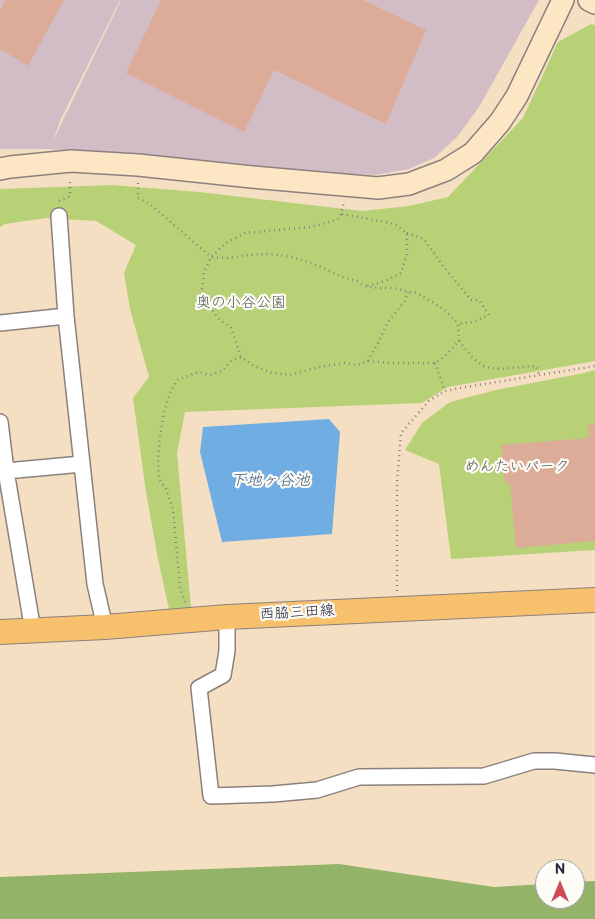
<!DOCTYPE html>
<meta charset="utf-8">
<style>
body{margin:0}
#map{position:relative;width:595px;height:919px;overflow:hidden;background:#f4dfc2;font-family:"Balsamiq Sans",sans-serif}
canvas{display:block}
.north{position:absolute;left:535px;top:859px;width:50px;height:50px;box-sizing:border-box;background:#fdfcf7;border:1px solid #a5a5ac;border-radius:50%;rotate:0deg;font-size:14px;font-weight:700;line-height:20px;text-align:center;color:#22223b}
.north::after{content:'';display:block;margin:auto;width:18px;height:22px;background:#d1495b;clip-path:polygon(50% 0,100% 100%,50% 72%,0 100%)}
</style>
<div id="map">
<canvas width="595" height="919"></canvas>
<div class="north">N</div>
</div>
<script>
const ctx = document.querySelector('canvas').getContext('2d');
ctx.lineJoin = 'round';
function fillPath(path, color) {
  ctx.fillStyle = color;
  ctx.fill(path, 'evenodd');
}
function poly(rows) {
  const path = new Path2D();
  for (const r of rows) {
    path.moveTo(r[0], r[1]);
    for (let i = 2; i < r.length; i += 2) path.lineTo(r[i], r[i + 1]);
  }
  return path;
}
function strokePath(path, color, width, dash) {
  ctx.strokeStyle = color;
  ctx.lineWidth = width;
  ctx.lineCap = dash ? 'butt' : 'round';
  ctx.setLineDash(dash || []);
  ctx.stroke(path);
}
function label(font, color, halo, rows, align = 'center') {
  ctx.font = font + ' "Balsamiq Sans","Klee One",sans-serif';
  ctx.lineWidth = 4.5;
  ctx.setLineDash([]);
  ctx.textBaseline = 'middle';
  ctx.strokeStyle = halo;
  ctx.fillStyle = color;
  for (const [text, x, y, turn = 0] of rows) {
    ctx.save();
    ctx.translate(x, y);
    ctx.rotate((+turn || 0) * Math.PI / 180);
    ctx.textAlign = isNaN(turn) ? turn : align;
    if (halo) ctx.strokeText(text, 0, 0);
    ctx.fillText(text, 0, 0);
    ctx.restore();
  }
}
const industrial = poly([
 [0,0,120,0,60,121,53,141,121,0,539,0,479,107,457,137,434,158,409,169,375,175,291,171,147,159,50,149,0,149]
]);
const green = poly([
 [591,24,595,25,595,361,448,387,422,403,185,412,177,453,191,608,169,609,158,559,146,492,133,398,149,377,130,309,124,273,136,245,96,221,46,218,5,224,0,227,0,189,112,185,199,192,362,211,409,206,448,197,523,118,558,42],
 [595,370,595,550,451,559,439,464,405,450,422,423,450,402,496,390,584,373]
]);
const forest = poly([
 [339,864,494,887,545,884,545,899,575,899,575,882,595,881,595,919,0,919,0,877]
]);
const water = poly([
 [329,419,340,432,332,534,222,542,200,452,203,427]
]);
const building = poly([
 [5,0,64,0,28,66,0,49,0,10],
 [161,0,363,0,426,30,386,124,274,70,244,132,126,73],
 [588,425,595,425,595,541,516,548,510,483,505,484,501,445,589,438]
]);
const path = poly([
 [138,183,138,198,151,205,211,257,228,258,247,255,270,254,293,257,321,267,342,277,357,281,365,286,379,288,394,288,408,292,417,293,432,302,446,311,458,324,459,341,444,357,435,363,392,363,368,361,358,365,344,363,319,367,290,375,272,373,254,366,241,357,231,328,218,318,207,303,202,289,204,272,211,257,226,243,245,233,311,227,337,220,341,214,344,202],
 [59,201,70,196,70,179],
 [342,214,395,224,407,233,407,254,401,273,385,281,367,286],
 [407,233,424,239,443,266,471,300,479,300,489,315,473,322,458,324],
 [459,341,472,357,483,366,496,369,536,366,539,375],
 [368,361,371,355,378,343,388,322,405,301,408,292],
 [435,363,445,391],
 [397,591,397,482,401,433,429,401,445,391,460,388,595,366],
 [185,602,180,587,173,509,166,489,159,479,158,458,160,436,164,412,170,393,177,380,199,372,210,375,222,371,231,361,241,357]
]);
const street = poly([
 [59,216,66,316,95,584,105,627],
 [0,323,66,316],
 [0,422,6,471,33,631],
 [6,471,82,464],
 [227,617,227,651,223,675,199,688,211,796,273,794,317,790,359,777,484,776,534,761,555,761,595,765]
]);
const secondary = poly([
 [589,0,595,3],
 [0,169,10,167,71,161,138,165,252,177,378,188,409,184,446,170,473,153,500,122,517,96,563,0]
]);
const primary = poly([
 [0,632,105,627,227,617,595,600]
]);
const parkNames = [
 ["奥の小谷公園",241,303],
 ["めんたいパーク",517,467]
];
const streetNames = [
 ["西脇三田線",297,613,-3]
];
const waterNames = [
 ["下地ヶ谷池",270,481]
];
fillPath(industrial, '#d2bdc6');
fillPath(green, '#b8d177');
fillPath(forest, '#92b368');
fillPath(water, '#70ade2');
fillPath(building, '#ddac99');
strokePath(street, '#8b807e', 18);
strokePath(secondary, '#8b807e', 24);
strokePath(primary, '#8b807e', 26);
strokePath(path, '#8b807e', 2.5, [1, 4]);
strokePath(street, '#fff', 15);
strokePath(secondary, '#fce6c4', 21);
strokePath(primary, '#f7c06c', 24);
label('15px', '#4f574d', '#fdfcf7', parkNames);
label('15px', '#22223b', '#fdfcf7', streetNames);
label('italic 16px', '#415a7e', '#fdfcf7', waterNames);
</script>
